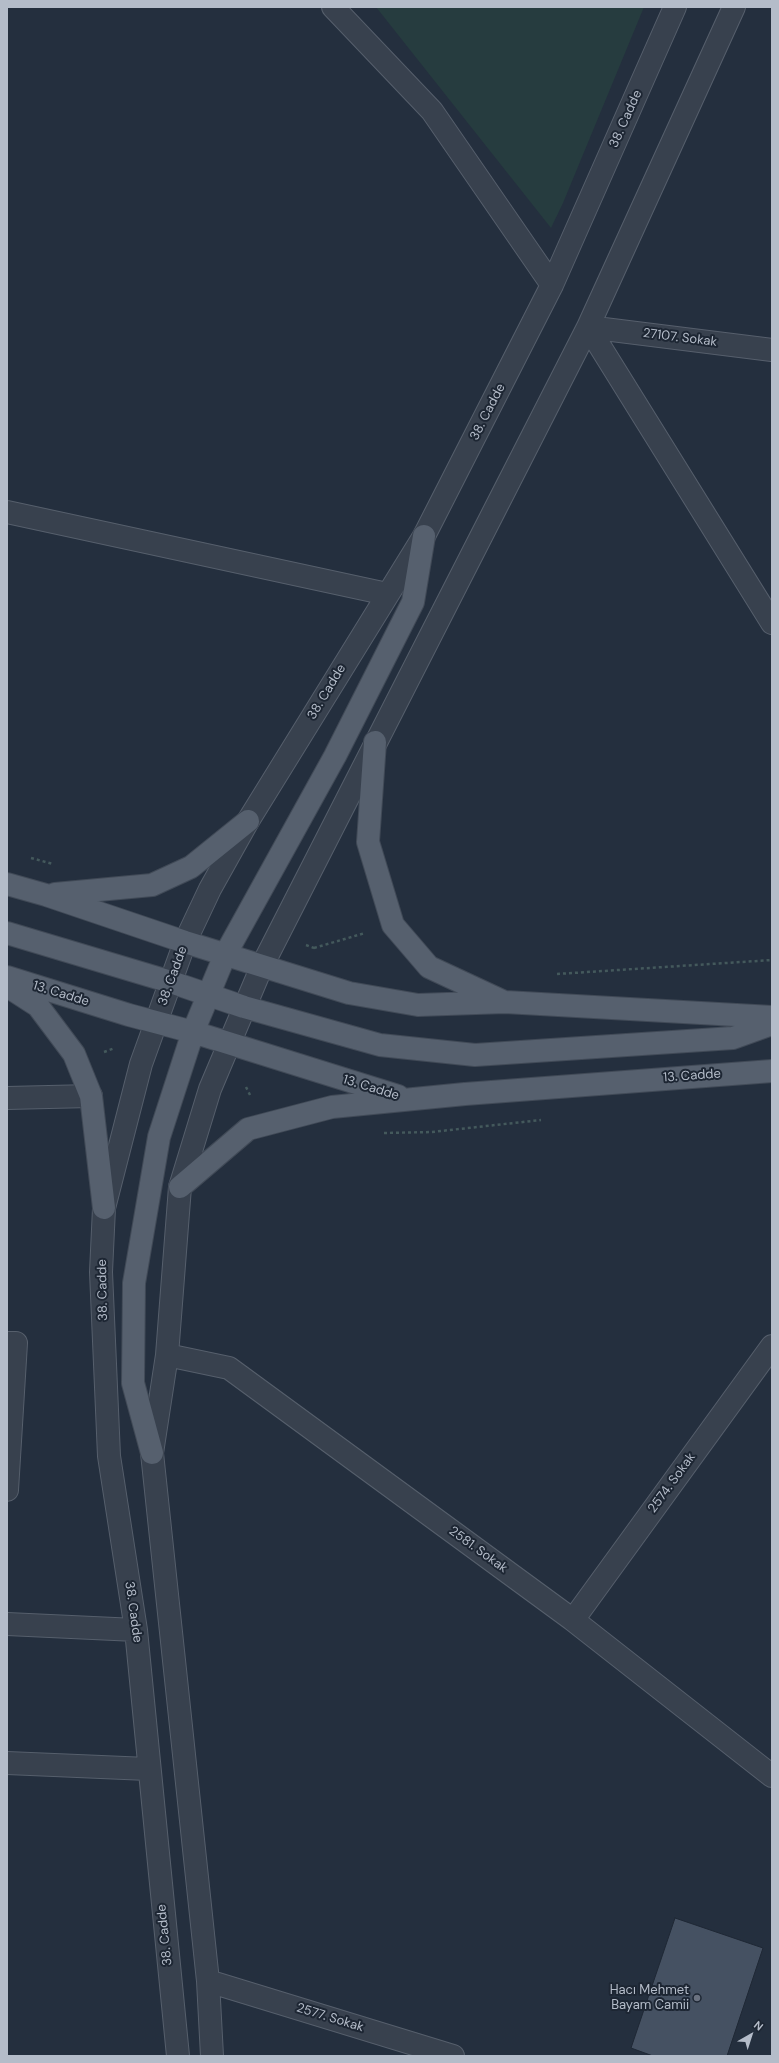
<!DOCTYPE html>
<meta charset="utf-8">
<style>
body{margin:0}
#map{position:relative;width:779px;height:2063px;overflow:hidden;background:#242f3e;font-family:"DM Sans",sans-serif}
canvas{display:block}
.frame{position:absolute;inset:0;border:8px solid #b4bcc9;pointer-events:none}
.north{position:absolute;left:731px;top:2015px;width:40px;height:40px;-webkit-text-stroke:3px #1d2633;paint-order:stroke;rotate:39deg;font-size:11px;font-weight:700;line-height:16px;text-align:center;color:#b4bcc9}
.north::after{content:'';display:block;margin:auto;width:14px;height:18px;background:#b4bcc9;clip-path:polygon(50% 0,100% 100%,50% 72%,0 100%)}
</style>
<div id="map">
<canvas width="779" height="2063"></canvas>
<div class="frame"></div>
<div class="north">N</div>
</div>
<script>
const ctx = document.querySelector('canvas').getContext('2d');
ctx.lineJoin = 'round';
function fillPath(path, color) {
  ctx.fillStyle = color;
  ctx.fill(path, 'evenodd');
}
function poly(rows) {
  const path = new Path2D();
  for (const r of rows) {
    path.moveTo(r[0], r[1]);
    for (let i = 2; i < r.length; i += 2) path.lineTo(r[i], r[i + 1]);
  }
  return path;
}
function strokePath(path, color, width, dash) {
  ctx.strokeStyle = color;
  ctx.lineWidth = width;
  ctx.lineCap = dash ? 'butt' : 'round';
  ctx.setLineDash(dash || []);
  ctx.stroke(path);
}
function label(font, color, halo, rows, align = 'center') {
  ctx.font = font + ' "DM Sans",sans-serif';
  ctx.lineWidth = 4;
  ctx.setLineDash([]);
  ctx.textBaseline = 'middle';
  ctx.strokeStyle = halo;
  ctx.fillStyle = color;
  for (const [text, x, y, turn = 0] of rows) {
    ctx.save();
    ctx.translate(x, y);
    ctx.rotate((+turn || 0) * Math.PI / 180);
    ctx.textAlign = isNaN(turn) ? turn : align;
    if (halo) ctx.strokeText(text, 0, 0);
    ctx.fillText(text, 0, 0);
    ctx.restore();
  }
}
const green = poly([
 [376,7,644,7,563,203,551,228]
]);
const building = poly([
 [675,1918,763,1948,727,2056,653,2056,631,2048,675,1918]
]);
const path = poly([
 [31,858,53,864],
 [306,945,314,948,312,950],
 [314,948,365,933],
 [557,974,772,960],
 [104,1052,115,1048],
 [246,1087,251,1097],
 [384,1133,432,1132,541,1120]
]);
const minor = poly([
 [333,7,432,111,552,285],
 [588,327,772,623],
 [588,327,772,350],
 [7,512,387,594],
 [7,1098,91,1096],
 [7,1343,16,1343,7,1490],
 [167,1355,229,1368,573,1620,772,1776],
 [573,1620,772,1346],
 [7,1624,136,1630],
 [7,1763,148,1769],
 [208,1981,453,2056],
 [178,2056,136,1630,109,1456,101,1272,104,1208,141,1064,185,942,210,889,248,821,424,536,552,285,675,7],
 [212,2056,208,1981,152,1453,167,1355,180,1187,210,1089,262,966,588,327,734,7]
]);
const major = poly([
 [375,742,368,842,393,925,429,967,502,1001],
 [7,884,46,895,185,942,349,993,418,1005,505,1002,772,1017],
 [55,894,152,885,191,867,248,821],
 [7,933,171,982,244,1007,380,1045,475,1055,733,1038,772,1024],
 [7,977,129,1015,193,1032,398,1096],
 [7,986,38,1006,74,1054,91,1096,104,1208],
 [180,1187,248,1129,332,1107,465,1094,772,1071],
 [152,1453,133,1383,134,1283,159,1137,193,1032,225,955,335,756,413,602,424,536]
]);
const markers = [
 [697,1998,4,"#6b7280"]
];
const streetNames = [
 ["38. Cadde",626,119,-66],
 ["27107. Sokak",680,338,7],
 ["38. Cadde",488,412,-63],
 ["38. Cadde",327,692,-59],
 ["38. Cadde",173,976,-70],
 ["13. Cadde",61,994,17],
 ["13. Cadde",692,1076,-4],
 ["13. Cadde",371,1088,17],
 ["38. Cadde",103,1290,-91],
 ["2574. Sokak",672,1483,-54],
 ["2581. Sokak",478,1550,36],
 ["38. Cadde",133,1612,82],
 ["38. Cadde",165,1935,-96],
 ["2577. Sokak",330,2018,17]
];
const poiNames = [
 ["Hacı Mehmet",689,1991],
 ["Bayam Camii",689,2006]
];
fillPath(green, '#263c3f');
fillPath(building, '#455162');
strokePath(building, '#1f2835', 1);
strokePath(minor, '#565f6c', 24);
strokePath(major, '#414a57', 24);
strokePath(path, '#44595c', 2.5, [3, 3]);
strokePath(minor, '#38414e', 22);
strokePath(major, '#56606e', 22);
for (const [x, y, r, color] of markers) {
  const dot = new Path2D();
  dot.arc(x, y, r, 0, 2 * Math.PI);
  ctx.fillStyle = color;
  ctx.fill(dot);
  strokePath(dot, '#1d2633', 1.5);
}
label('13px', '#b4bcc9', '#1d2633', streetNames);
label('13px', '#b4bcc9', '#1d2633', poiNames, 'right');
</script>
